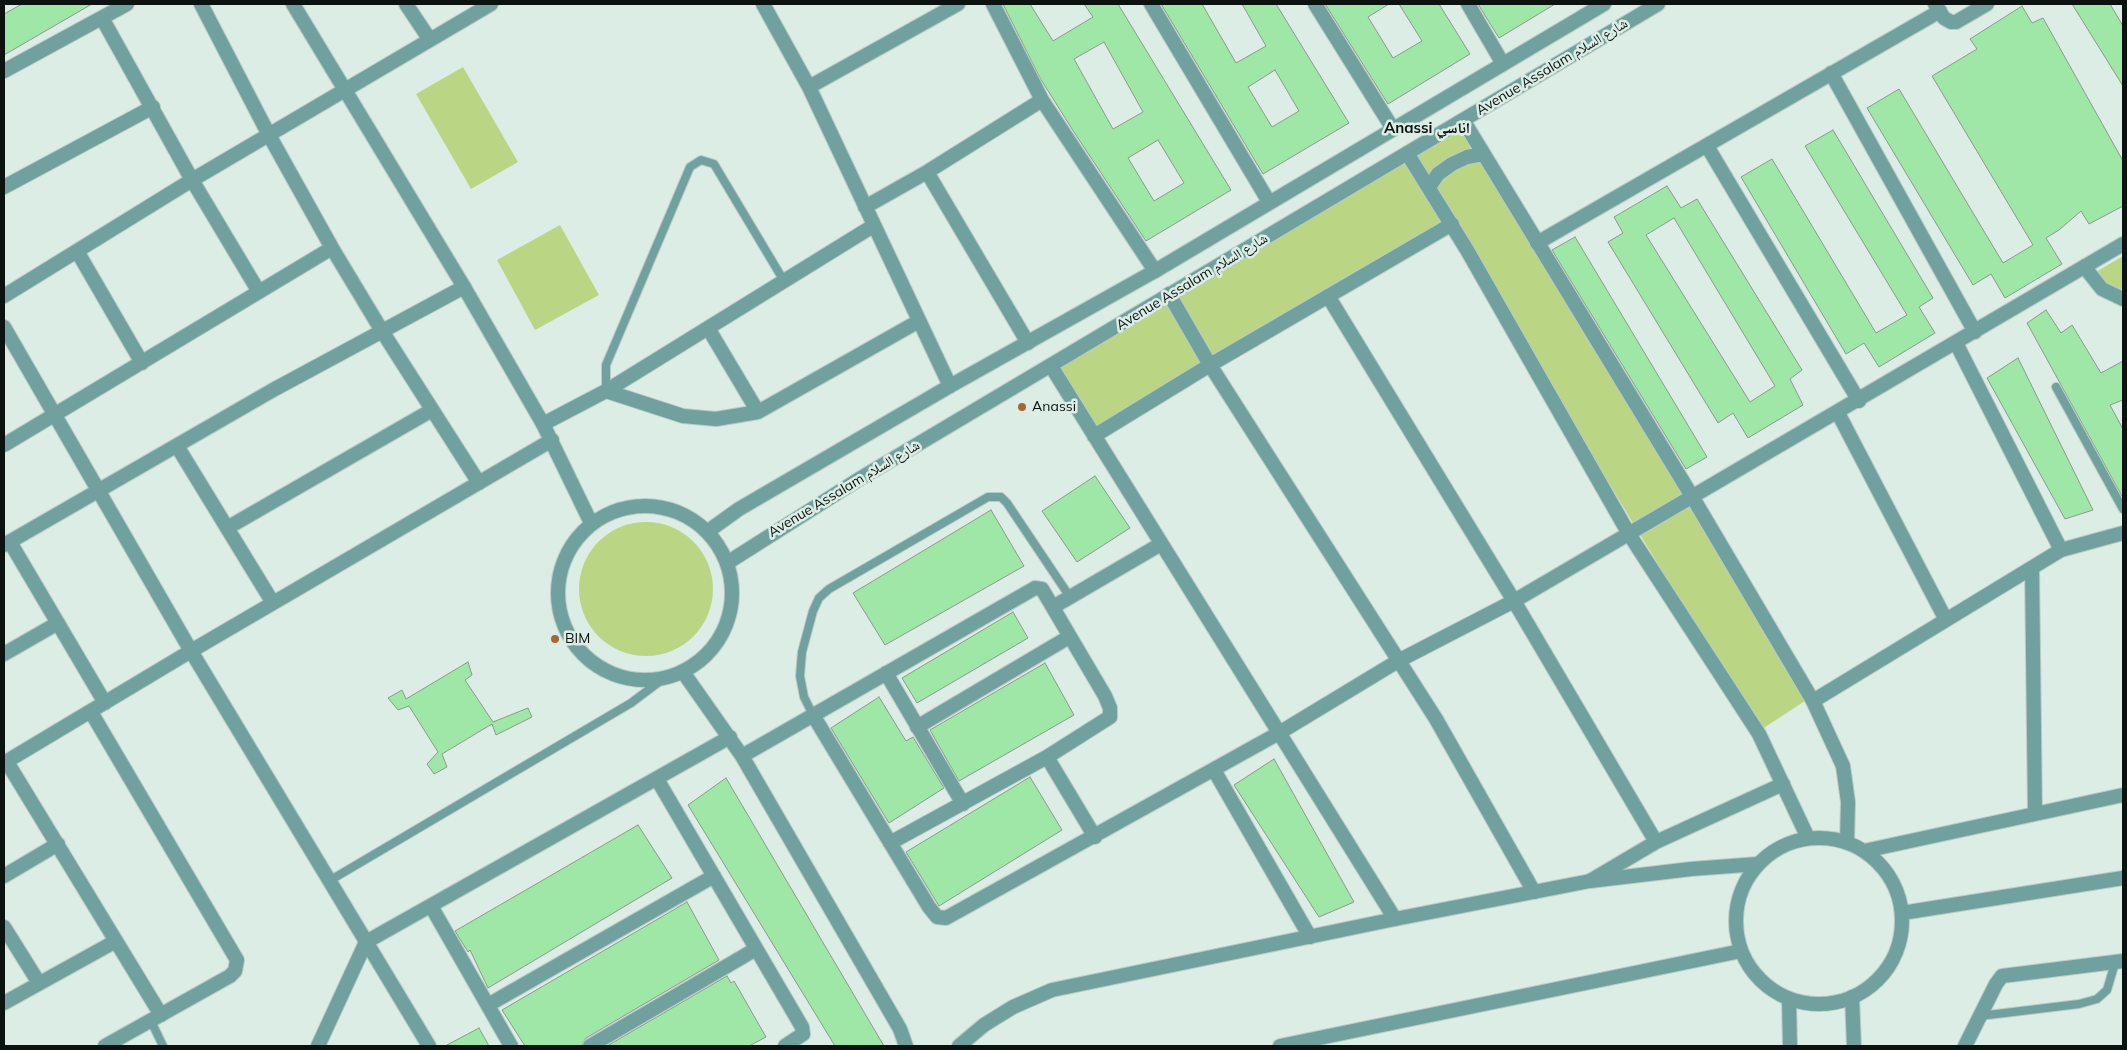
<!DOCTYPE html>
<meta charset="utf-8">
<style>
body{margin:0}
#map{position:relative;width:2127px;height:1050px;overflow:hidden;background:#dcede6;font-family:Mulish,sans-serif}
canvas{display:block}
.frame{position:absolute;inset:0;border:5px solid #0c1210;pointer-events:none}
</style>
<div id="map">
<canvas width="2127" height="1050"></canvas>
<div class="frame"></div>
</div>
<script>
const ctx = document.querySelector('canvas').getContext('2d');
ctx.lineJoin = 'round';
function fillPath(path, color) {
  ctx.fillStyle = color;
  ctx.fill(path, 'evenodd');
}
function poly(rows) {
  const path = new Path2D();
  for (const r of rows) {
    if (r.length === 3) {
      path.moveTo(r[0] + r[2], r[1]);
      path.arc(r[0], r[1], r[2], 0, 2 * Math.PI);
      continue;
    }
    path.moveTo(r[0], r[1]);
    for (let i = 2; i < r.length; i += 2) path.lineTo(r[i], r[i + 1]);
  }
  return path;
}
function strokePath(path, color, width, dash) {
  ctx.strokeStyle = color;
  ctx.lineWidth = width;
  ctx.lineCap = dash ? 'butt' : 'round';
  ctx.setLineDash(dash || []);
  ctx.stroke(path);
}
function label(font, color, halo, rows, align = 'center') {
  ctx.font = font + ' Mulish,"Noto Naskh Arabic",sans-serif';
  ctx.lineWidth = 5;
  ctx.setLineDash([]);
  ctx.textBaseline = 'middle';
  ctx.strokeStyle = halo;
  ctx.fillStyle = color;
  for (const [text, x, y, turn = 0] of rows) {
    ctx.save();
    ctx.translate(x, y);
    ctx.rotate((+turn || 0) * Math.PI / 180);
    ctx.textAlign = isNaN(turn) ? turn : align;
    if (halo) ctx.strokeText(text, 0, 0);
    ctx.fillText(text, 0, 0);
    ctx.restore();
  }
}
const green = poly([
 [463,67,518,162,471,189,416,94],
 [1463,120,1808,699,1759,731,1452,224,1094,436,1051,366],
 [560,225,599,295,535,330,497,260],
 [2123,256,2123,293,2109,287,2094,273],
 [646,589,67]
]);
const building = poly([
 [22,4,92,4,4,55,4,14,22,4],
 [1003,4,1030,4,1053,41,1093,17,1084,4,1118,4,1231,190,1146,241,1072,129,1040,78,1003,4],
 [1104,42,1143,112,1113,129,1074,59,1104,42],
 [1158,140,1184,183,1154,201,1128,158,1158,140],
 [1161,4,1202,4,1236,63,1266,46,1242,4,1276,4,1349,123,1263,174,1161,4],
 [1275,70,1299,111,1272,127,1248,87,1275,70],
 [1325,4,1389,4,1368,17,1393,58,1422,41,1399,4,1439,4,1470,54,1388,104,1325,4],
 [1478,4,1555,4,1499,38,1478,4],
 [2072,4,2110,4,2123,26,2123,86,2072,4],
 [2022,6,2032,23,2043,18,2123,161,2123,206,2089,224,2081,211,2059,230,2046,238,2062,264,2005,298,1991,274,1973,285,1867,108,1899,89,2003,263,2033,245,1932,76,1977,49,1970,39,2022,6],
 [1833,130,1933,298,1919,307,1935,333,1879,367,1864,343,1846,354,1741,177,1772,159,1876,333,1907,315,1805,146,1833,130],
 [1667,186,1681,208,1697,199,1802,370,1790,379,1803,405,1748,438,1733,413,1718,423,1608,242,1623,233,1614,217,1667,186],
 [1674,218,1775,386,1750,402,1646,235,1674,218],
 [1575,237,1707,457,1686,469,1552,250,1575,237],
 [2046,310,2061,333,2072,325,2101,373,2123,361,2123,400,2110,405,2123,429,2123,498,2027,323,2046,310],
 [2018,358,2093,510,2065,519,1987,378,2018,358],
 [1095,476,1130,528,1077,562,1042,511,1095,476],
 [991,510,1024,566,885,645,853,593,991,510],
 [1013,612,1028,638,917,703,902,678,1013,612],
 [468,662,472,675,465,680,493,722,528,708,532,717,496,735,492,724,442,754,447,767,434,774,427,764,438,752,409,706,398,710,388,698,402,690,406,699,468,662],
 [1045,663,1074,715,959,781,930,730,1045,663],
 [879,697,906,741,913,737,944,788,889,823,831,728,879,697],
 [1274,759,1354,902,1319,917,1234,785,1274,759],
 [1030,777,1062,830,939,906,906,852,1030,777],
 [726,778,884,1046,835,1046,688,805,726,778],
 [638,825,672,878,488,988,470,950,468,952,455,931,638,825],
 [687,902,719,960,586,1038,581,1046,525,1046,502,1010,687,902],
 [727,976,731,983,734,981,766,1037,749,1046,607,1046,727,976],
 [479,1028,489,1046,445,1046,479,1028]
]);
const service = poly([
 [2056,387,2123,509],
 [606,391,606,365,690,167,701,160,714,164,784,281],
 [813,715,804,697,800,676,802,652,813,611,819,598,829,589,988,497,1001,497,1007,503,1070,597],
 [329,881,631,703,663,679],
 [1980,1016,2079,1004,2097,999,2107,990,2115,963],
 [151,1021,163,1046]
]);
const minor = poly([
 [201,4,269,135,332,248,382,331,479,483],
 [406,4,430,40],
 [763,4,809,87,950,386],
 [1151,4,1269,202],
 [1315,4,1393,129],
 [1468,4,1503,64],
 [1935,4,1944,18,1951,22,1956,22,1987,4],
 [102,18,192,180,259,292],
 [4,71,127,4],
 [1831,73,1975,332],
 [809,87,958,4],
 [1042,100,1155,271],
 [1707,146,1859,401],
 [927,172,1028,343],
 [4,187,153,107],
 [865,207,927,172,1042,100,993,4],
 [1537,243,1940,11],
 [77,251,142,363],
 [2085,266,2090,274,2102,289,2123,299],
 [1169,294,1210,365,1436,719,1534,892],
 [4,296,192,180,491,4],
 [1328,296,1514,601,1656,842],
 [4,327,191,651,429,1046],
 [708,328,758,412],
 [1956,343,2061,550],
 [1051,366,1395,919],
 [606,391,683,416,716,419,758,412,919,321],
 [1838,413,1946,620],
 [543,424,606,391,873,226],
 [1094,436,1210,365,1452,224],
 [4,445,332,248],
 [177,446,273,603],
 [227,528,432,410],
 [10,542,105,703],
 [4,545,273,390,464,287],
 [2032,569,2035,813],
 [1053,607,1161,544],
 [4,654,58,623],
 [683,672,742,756,900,1029,906,1046],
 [886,673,963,804],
 [1813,701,2061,550,2123,533],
 [91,712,237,960,235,971,230,976,105,1046],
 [813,715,929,907,937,917,946,918,1279,733,1398,661,1514,601,2123,244],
 [917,727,1069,637],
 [742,756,1035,588,1042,589,1105,696,1110,708,1110,717,1047,757,890,843],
 [1047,757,1095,837],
 [7,762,161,1015],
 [4,763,191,651,552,440],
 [1214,770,1310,937],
 [657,779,802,1027,803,1034,785,1046],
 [4,876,58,844],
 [1590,881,1656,842,1783,784],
 [431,906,511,1046],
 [4,927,39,983],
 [1852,997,1854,1046],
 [1789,999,1790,1046],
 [4,1003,116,941],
 [488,1005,714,876],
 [318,1046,366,942,730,737],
 [590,1046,756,949],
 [1965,1046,1996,984,2002,976,2123,961]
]);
const tertiary = poly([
 [293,4,464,287,543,424,591,523],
 [1463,120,1693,498,1813,701,1843,766,1848,802,1847,843],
 [1407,153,1467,250,1629,534,1759,734,1808,838],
 [1429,187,1438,174,1452,164,1467,157,1483,154],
 [645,593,87],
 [707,532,739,509,950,386,1155,271,1604,4],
 [727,563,861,478,1658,4],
 [1819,921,83],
 [1864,851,2123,795],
 [1902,913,2123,878],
 [959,1046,984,1025,1013,1007,1052,990,1395,919,1590,881,1691,869,1758,864],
 [1280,1046,1741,951]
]);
const markers = [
 [1022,407,5,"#a96634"],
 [555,639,5,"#a96634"]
];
const streetNames = [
 ["Avenue Assalam شارع السلام",1552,67,-31],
 ["Avenue Assalam شارع السلام",1192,282,-31],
 ["Avenue Assalam شارع السلام",844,489,-31]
];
const poiNames = [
 ["Anassi",1032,407],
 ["BIM",565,639]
];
const neighbourhoodNames = [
 ["Anassi اناسي",1427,128]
];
fillPath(green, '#bad684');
fillPath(building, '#9ee7a6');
strokePath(building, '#8d988d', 1);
strokePath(service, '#bbcac4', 10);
strokePath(minor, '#bbcac4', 16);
strokePath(tertiary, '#bbcac4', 16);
strokePath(service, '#70a19f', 8);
strokePath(minor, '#70a19f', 14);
strokePath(tertiary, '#70a19f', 14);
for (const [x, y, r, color] of markers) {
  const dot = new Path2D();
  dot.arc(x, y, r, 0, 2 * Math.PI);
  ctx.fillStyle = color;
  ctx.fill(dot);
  strokePath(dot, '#dcede6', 2);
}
label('14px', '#0c1210', '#dcede6', streetNames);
label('14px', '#0c1210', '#dcede6', poiNames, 'left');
label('bold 15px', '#0c1210', '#dcede6', neighbourhoodNames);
</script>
